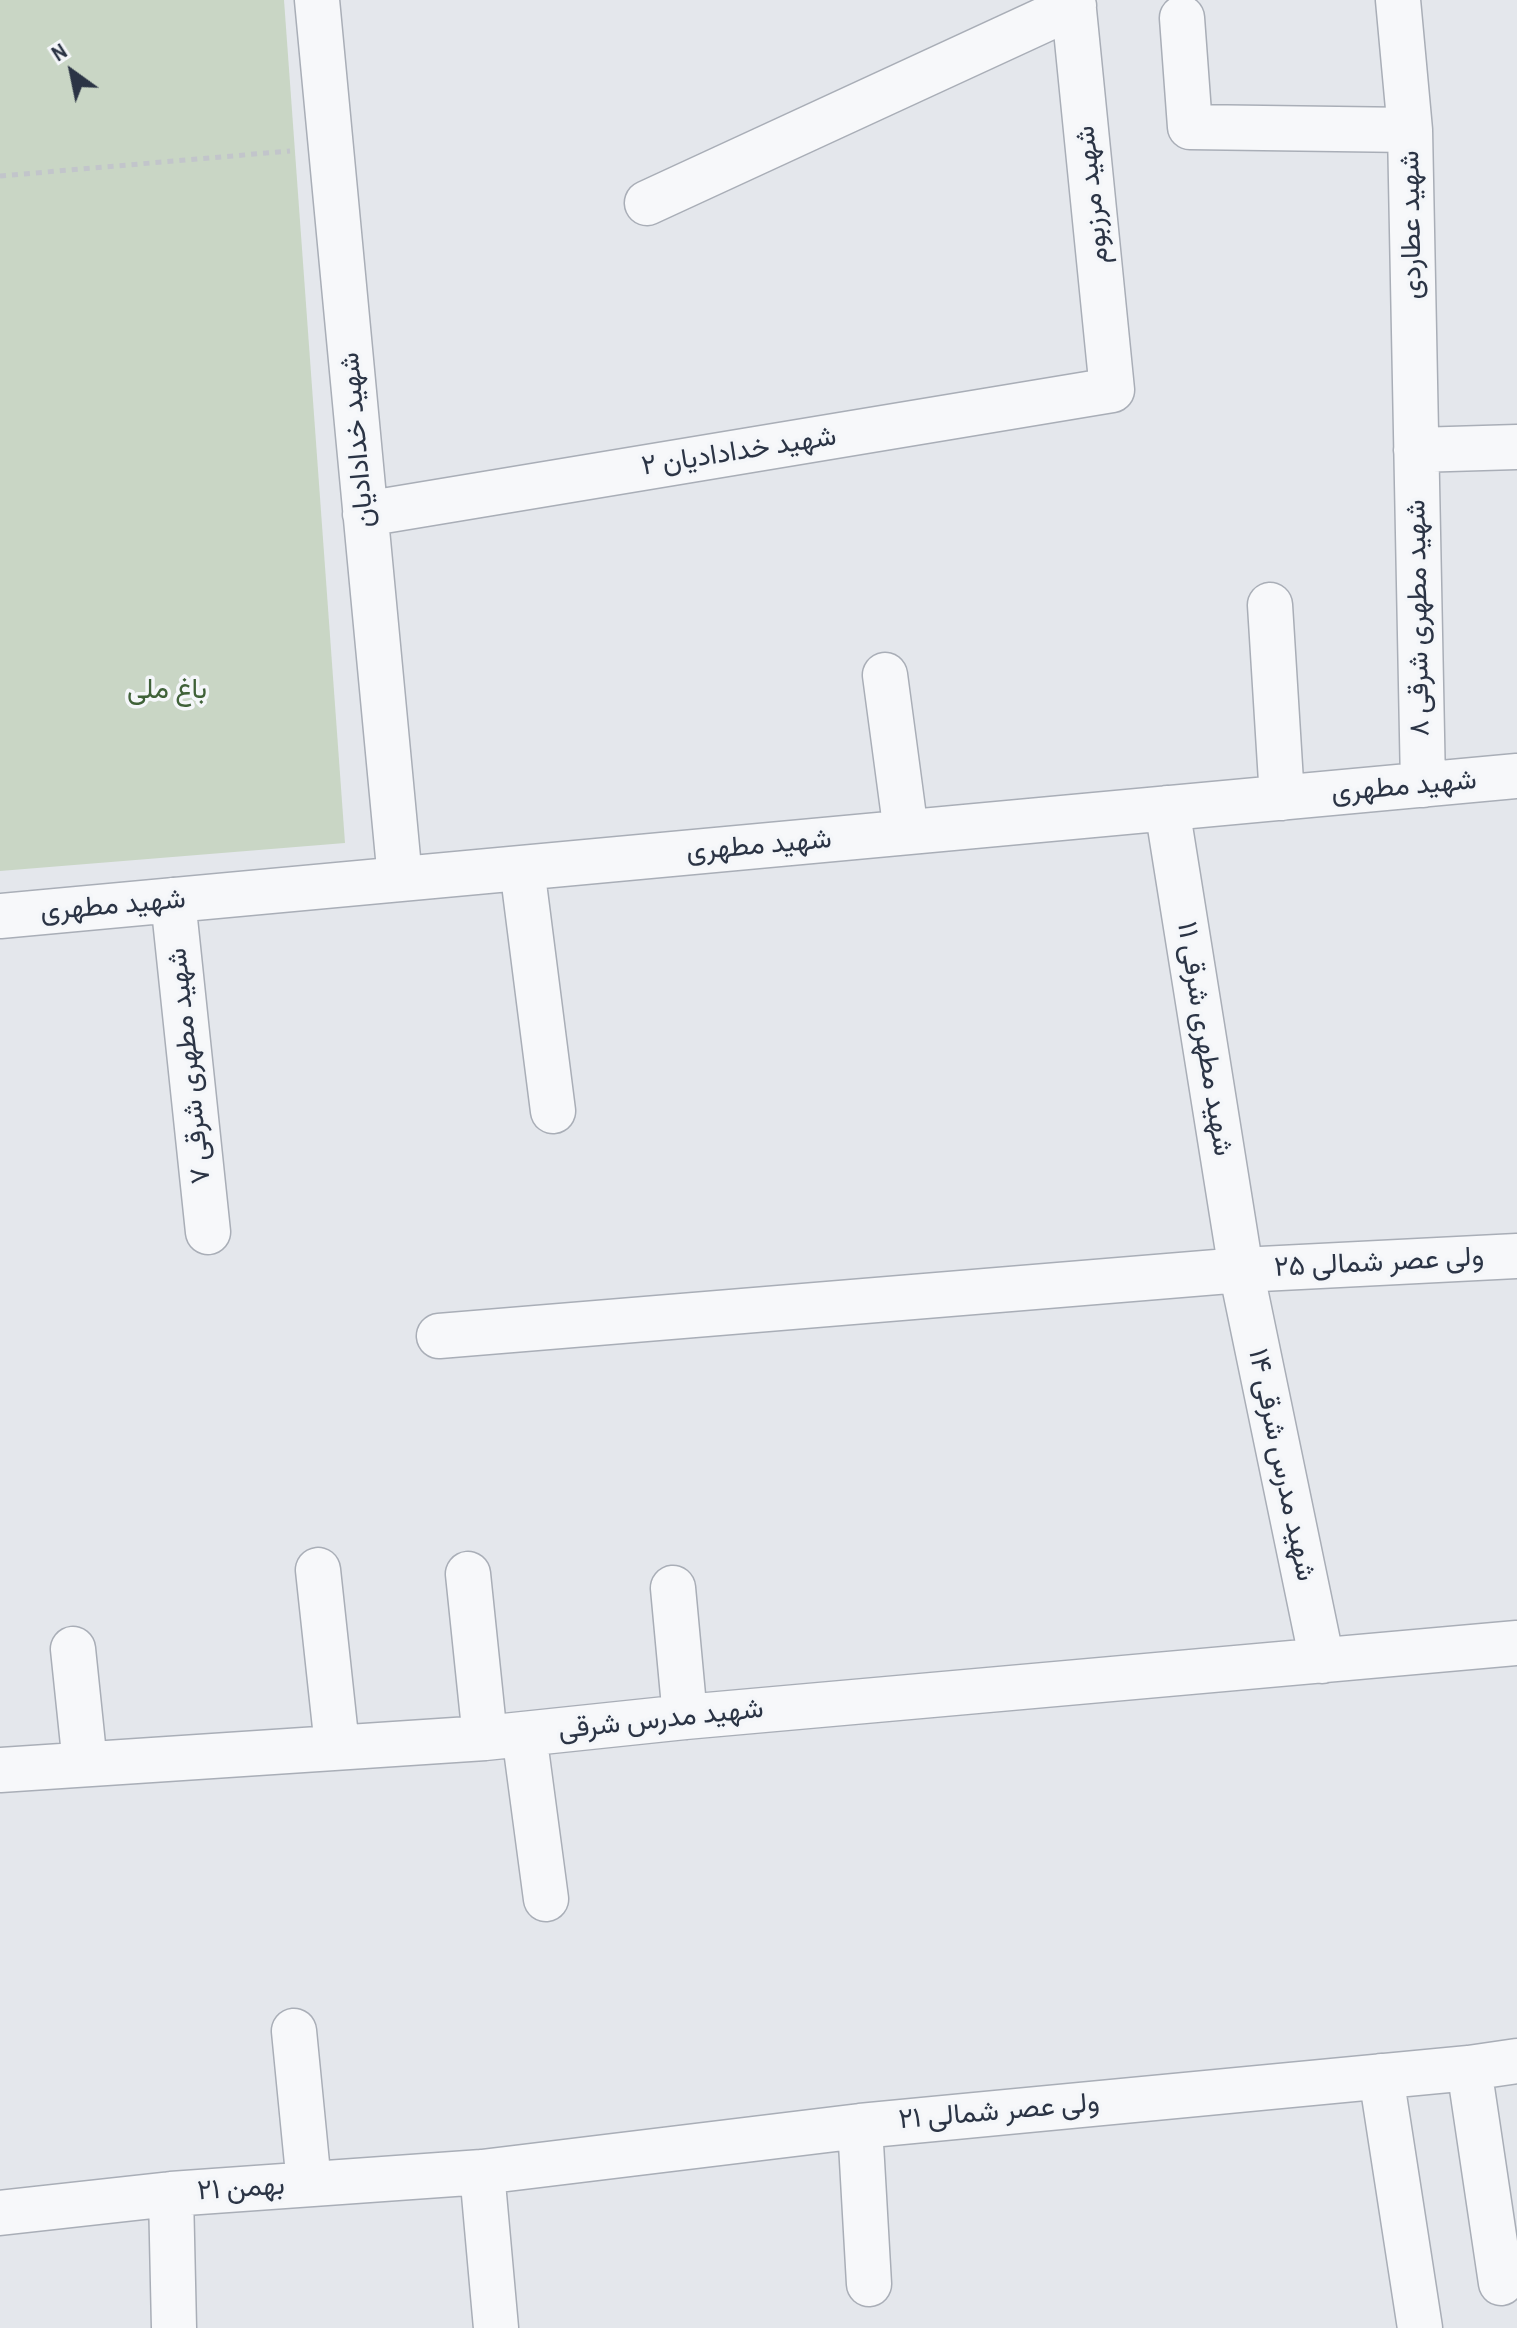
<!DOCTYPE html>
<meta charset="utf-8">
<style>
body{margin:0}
#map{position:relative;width:1517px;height:2328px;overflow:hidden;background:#e4e7ec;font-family:"Archivo Narrow",sans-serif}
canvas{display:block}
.north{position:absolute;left:32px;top:32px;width:80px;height:80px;-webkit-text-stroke:6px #f4f6f9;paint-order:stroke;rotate:327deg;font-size:22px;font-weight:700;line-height:32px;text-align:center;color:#2b3445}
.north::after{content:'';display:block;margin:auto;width:28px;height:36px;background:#2b3445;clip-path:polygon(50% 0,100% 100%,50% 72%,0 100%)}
</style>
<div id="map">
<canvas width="1517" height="2328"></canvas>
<div class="north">N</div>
</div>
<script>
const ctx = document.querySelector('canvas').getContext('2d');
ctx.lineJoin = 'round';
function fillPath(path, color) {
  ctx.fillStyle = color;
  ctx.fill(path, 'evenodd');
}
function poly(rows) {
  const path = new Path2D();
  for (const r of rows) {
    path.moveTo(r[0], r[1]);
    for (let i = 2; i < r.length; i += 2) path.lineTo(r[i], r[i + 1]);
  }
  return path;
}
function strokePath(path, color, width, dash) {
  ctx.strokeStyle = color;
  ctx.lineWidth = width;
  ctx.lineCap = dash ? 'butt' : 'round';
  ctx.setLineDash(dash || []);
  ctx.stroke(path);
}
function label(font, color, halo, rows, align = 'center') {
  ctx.font = font + ' "Archivo Narrow",Vazirmatn,sans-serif';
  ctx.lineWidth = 7;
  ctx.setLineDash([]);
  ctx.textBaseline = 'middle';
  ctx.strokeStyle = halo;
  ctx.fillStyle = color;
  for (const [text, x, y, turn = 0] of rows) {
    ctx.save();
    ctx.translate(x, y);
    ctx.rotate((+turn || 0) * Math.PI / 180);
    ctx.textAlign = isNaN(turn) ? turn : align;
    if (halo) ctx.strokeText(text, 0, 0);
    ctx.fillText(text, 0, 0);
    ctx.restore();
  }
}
const green = poly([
 [0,0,284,0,345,843,0,871]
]);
const path = poly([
 [0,176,290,151]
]);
const minor = poly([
 [317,0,400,879],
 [1398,0,1410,130,1423,785],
 [1182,18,1190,127,1410,130],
 [647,203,1074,6],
 [1416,450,1517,447],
 [365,514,1112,390,1073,0],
 [1270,605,1282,798],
 [885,675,906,832],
 [1167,808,1241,1270,1322,1661],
 [522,868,553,1111],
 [173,900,208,1232],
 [0,916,1517,776],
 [439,1336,1241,1270,1517,1256],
 [318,1570,337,1746],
 [468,1574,485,1738],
 [673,1588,685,1717],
 [73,1649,85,1764],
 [524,1734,546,1899],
 [0,1770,485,1738,685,1717,1517,1643],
 [294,2031,309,2184],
 [1469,2068,1501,2283],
 [1381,2076,1420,2328],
 [860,2126,869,2284],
 [482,2172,496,2328],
 [171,2194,174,2328],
 [0,2213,171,2194,482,2172,860,2126,1469,2068,1517,2061]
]);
const streetNames = [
 ["شهید مرزبوم",1093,195,-96],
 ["شهید عطاردی",1412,225,-91],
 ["شهید خدادادیان",358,440,-95],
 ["شهید خدادادیان ۲",739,452,-9],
 ["شهید مطهری شرقی ۸",1419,618,-91],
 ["شهید مطهری",1404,787,-5],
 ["شهید مطهری",759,846,-5],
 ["شهید مطهری",113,906,-5],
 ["شهید مطهری شرقی ۱۱",1204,1039,81],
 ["شهید مطهری شرقی ۷",190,1066,-96],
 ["ولی عصر شمالی ۲۵",1379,1263,-3],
 ["شهید مدرس شرقی ۱۴",1281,1465,78],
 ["شهید مدرس شرقی",661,1720,-6],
 ["ولی عصر شمالی ۲۱",999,2112,-5],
 ["بهمن ۲۱",241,2189,-4]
];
const parkNames = [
 ["باغ ملی",167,690]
];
fillPath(green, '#c9d6c5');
strokePath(minor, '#a9aeb7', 47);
strokePath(path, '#c2c5cb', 5, [6, 6]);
strokePath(minor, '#f7f8fa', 44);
label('28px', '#2b3445', '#f4f6f9', streetNames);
label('28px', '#3f6138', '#f4f6f9', parkNames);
</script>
